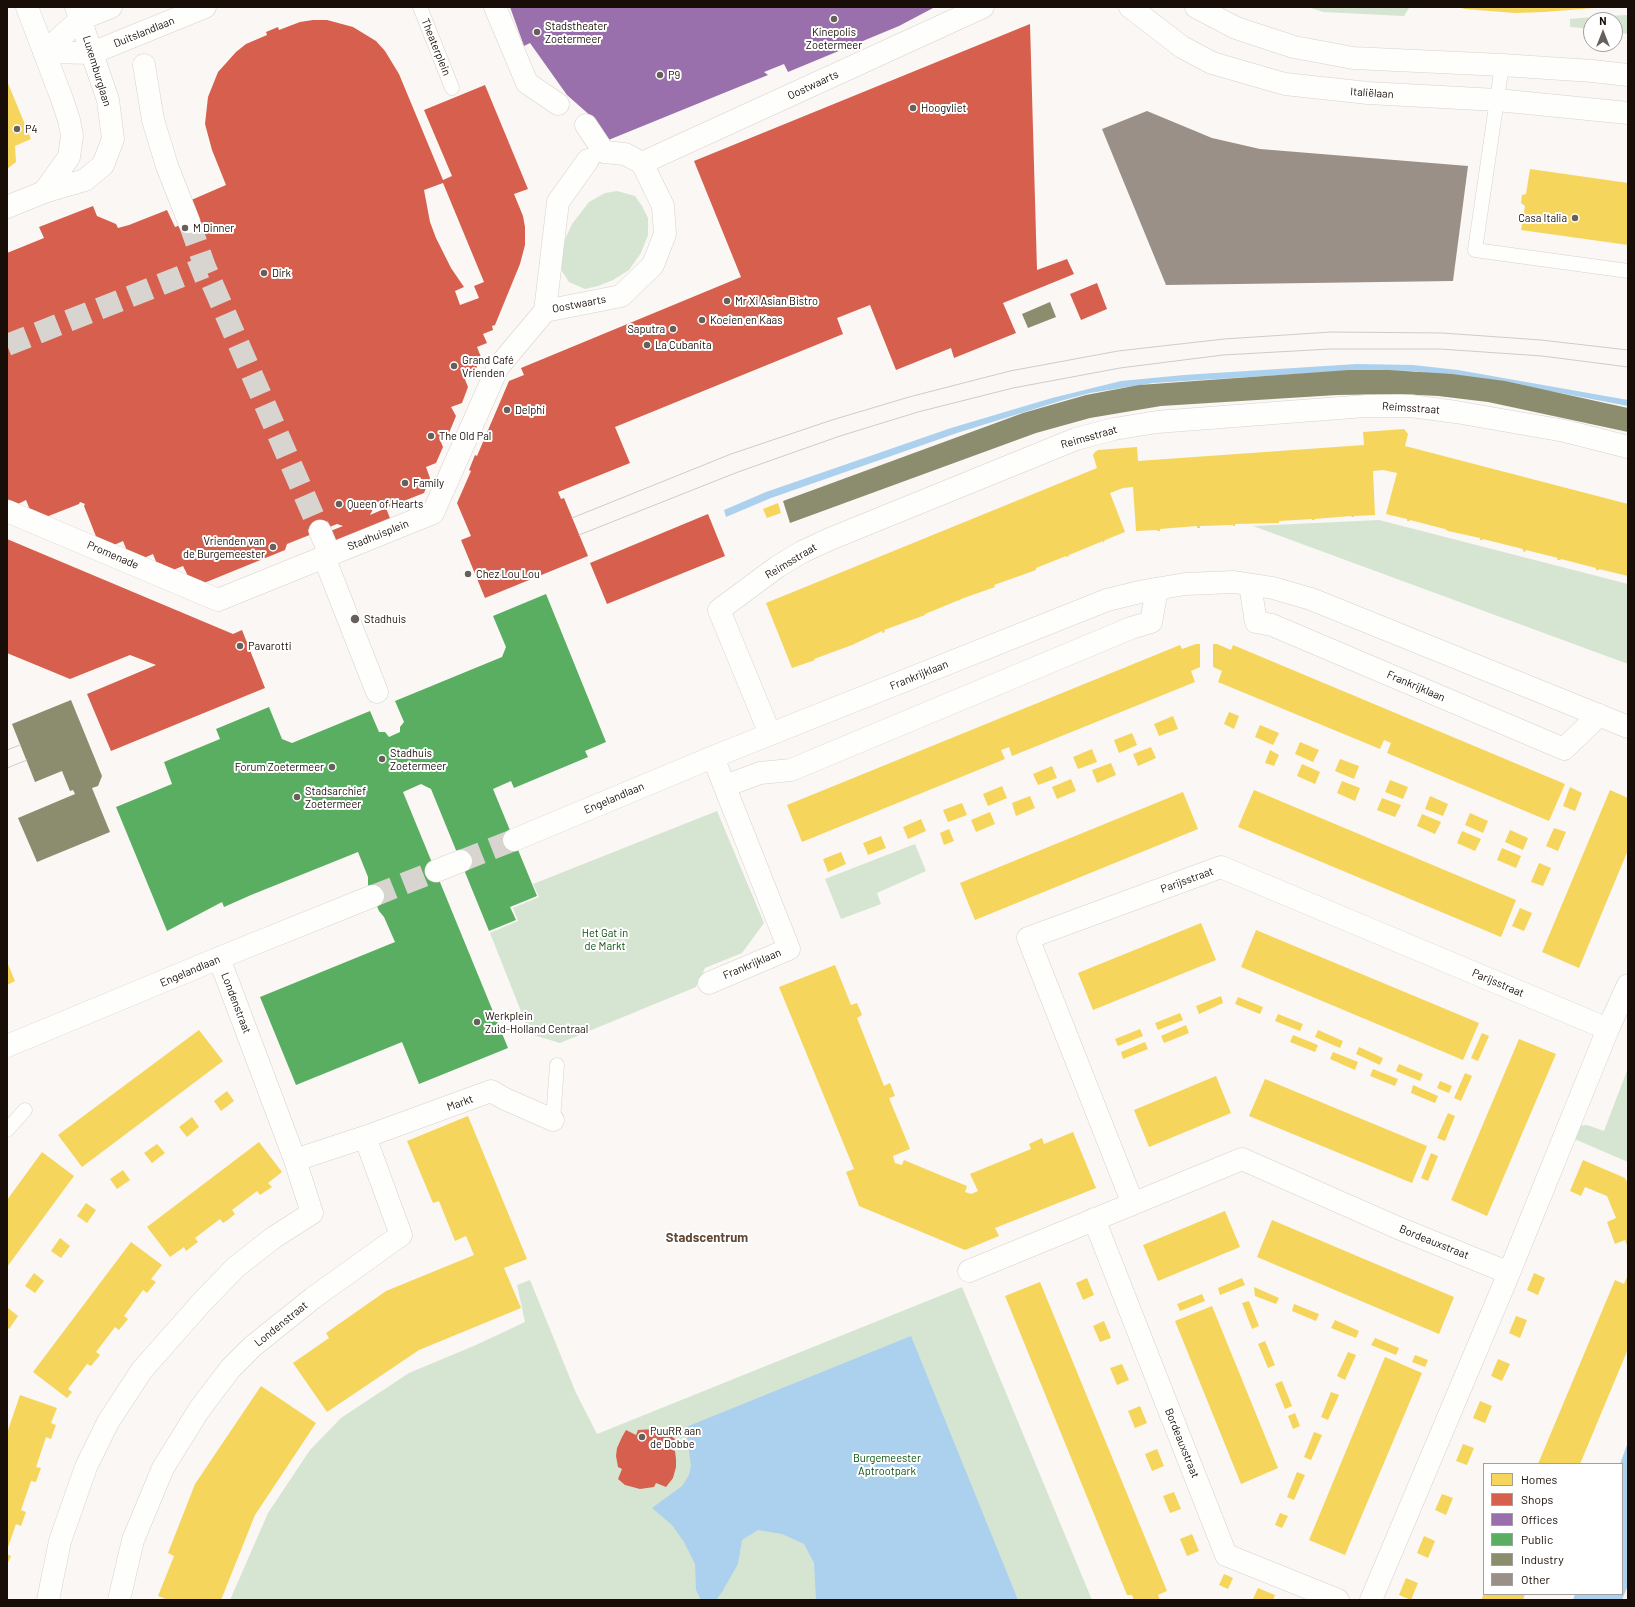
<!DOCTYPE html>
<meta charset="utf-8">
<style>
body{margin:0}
#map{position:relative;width:1635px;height:1607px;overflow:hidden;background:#faf7f4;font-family:Barlow,sans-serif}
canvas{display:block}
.frame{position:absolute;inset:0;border:8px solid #180e07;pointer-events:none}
.legend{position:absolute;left:1483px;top:1463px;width:140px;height:132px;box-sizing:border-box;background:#fff;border:1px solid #a39f9c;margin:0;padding:5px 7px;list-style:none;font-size:12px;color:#180e07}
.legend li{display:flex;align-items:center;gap:8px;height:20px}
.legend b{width:20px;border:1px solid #a39f9c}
.north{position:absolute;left:1583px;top:12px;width:40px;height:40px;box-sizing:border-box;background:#fff;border:1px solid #a39f9c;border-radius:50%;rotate:0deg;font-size:11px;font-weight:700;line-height:16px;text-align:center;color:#180e07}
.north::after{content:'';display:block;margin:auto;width:14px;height:18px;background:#67605a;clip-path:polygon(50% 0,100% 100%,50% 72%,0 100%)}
</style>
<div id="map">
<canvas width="1635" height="1607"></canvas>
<div class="frame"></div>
<ul class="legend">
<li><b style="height:11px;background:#f6d55c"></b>Homes</li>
<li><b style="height:11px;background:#d6604d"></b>Shops</li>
<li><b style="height:11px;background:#9970ab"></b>Offices</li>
<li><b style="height:11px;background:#5aae61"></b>Public</li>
<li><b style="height:11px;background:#8c8c6e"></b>Industry</li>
<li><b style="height:11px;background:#9b9087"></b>Other</li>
</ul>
<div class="north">N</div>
</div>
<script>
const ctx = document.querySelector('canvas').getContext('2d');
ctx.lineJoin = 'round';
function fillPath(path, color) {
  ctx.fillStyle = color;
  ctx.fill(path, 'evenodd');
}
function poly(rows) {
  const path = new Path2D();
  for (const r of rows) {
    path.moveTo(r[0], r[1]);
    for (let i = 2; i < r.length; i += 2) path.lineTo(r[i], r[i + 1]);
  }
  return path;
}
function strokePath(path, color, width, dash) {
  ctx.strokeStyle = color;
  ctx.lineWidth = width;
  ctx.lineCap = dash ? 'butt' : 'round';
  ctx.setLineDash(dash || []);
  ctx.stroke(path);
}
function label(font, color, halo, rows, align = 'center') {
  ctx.font = font + ' Barlow,sans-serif';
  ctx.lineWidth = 4;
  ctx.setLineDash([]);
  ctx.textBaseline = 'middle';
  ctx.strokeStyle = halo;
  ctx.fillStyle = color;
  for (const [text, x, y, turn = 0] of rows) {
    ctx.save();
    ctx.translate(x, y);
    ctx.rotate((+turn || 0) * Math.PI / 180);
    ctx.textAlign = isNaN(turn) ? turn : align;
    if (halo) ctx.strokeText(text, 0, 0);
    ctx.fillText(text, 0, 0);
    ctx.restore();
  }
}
const green = poly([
 [1308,7,1407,7,1409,8,1404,16,1323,12],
 [1628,15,1628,34,1615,32,1615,20,1591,20,1591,29,1570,27,1570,19,1605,16],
 [617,191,635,196,642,206,648,218,648,235,641,253,629,270,613,280,598,286,585,289,569,282,560,268,562,246,572,224,589,202,605,193],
 [1379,520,1628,584,1628,664,1253,526],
 [717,811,764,923,742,953,705,968,696,987,560,1043,530,1034,490,933,518,921,513,908,539,897,533,884],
 [915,844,926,871,877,893,881,904,841,919,825,879],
 [1628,1068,1628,1162,1572,1138,1577,1126,1587,1125,1604,1131],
 [530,1280,576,1393,597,1434,962,1287,1092,1600,230,1600,268,1513,310,1450,341,1418,409,1373,476,1345,525,1322,517,1285]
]);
const water = poly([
 [1357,364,1413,365,1458,370,1628,400,1628,406,1555,392,1414,371,1362,370,1153,383,1090,393,1060,401,957,433,771,498,726,517,724,510,766,492,951,428,1052,398,1121,381,1184,375],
 [911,1336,1018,1600,816,1600,814,1563,804,1544,782,1534,758,1530,742,1540,738,1564,722,1592,716,1600,701,1600,696,1590,695,1564,684,1542,672,1525,652,1508,682,1486,689,1475,691,1466,686,1427],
 [1628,1442,1628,1585,1622,1600,1573,1600,1575,1594,1622,1594,1622,1464,1620,1464]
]);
const homes = poly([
 [1458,7,1593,7,1593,8,1544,12,1515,13,1465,9],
 [7,81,31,139,15,146,16,162,7,169],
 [1530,169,1628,183,1628,245,1521,230,1525,206,1521,203,1522,195,1526,194],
 [1404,429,1408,434,1405,446,1628,504,1628,576,1599,569,1599,570,1596,570,1596,568,1561,559,1560,560,1557,560,1558,558,1526,550,1525,552,1523,551,1523,549,1483,539,1482,540,1480,540,1480,538,1448,531,1445,529,1410,520,1409,521,1407,521,1407,519,1386,514,1397,473,1383,470,1373,471,1375,515,1354,516,1354,517,1352,517,1351,516,1314,519,1315,520,1312,520,1312,519,1279,521,1279,523,1235,524,1235,526,1233,526,1233,525,1200,526,1200,528,1197,528,1197,526,1160,529,1160,531,1157,531,1157,530,1136,531,1133,487,1123,488,1110,493,1125,532,1105,540,1103,543,1103,541,1069,555,1069,556,1066,557,1066,556,1036,568,1036,570,994,585,995,587,961,599,959,601,959,600,925,614,925,615,884,630,885,632,882,633,882,631,852,645,814,659,815,660,792,668,766,603,1097,468,1093,455,1095,452,1098,450,1137,447,1138,461,1364,445,1363,432],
 [778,503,781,513,767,518,763,509],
 [1196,644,1200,644,1200,667,1191,671,1195,682,1012,756,1009,747,1001,750,1005,759,802,842,787,805,1180,645,1182,649],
 [1213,644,1217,644,1231,650,1233,645,1565,784,1549,821,1387,753,1391,743,1384,740,1380,749,1218,682,1222,671,1213,667],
 [1229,712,1239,716,1234,729,1224,724],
 [1173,716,1178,729,1159,736,1154,724],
 [1260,725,1279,733,1273,745,1255,737],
 [1132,733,1137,745,1119,753,1114,740],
 [1300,742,1319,750,1313,762,1295,754],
 [1151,747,1156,758,1138,766,1133,754],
 [1092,749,1097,762,1078,769,1073,757],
 [1270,750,1279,755,1274,766,1265,763],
 [1340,759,1359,766,1354,779,1335,771],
 [1111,763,1116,775,1097,783,1092,770],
 [1302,764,1320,772,1315,784,1297,776],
 [1052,766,1057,778,1038,785,1033,774],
 [1071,779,1076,791,1057,799,1052,787],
 [1390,780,1408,787,1403,799,1385,792],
 [1342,781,1360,788,1355,801,1337,793],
 [1002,786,1007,798,988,806,983,794],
 [1570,787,1582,793,1575,811,1563,806],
 [1254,790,1516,900,1501,937,1238,827],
 [1610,790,1628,798,1628,850,1579,968,1542,952],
 [1183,792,1198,829,975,920,960,883],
 [1030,796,1035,808,1016,816,1012,803],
 [1430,796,1448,804,1443,816,1425,809],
 [1382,798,1401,805,1395,817,1377,810],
 [962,803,967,815,948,822,943,810],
 [990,812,995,824,976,832,971,820],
 [1470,813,1488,821,1483,833,1465,825],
 [1422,814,1441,822,1435,834,1417,826],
 [921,819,926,831,908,839,903,827],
 [1554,828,1566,832,1558,851,1546,846],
 [949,829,954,841,944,845,940,833],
 [1510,830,1528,838,1523,850,1505,842],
 [1462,831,1481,839,1475,851,1457,843],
 [881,836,886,848,868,855,863,843],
 [1502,848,1521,856,1516,868,1497,860],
 [841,852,846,864,828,872,823,859],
 [1539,863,1551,868,1543,886,1531,882],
 [1520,908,1532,913,1524,931,1512,926],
 [1201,923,1216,960,1093,1010,1078,973],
 [1256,930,1479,1023,1463,1060,1241,967],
 [7,962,15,981,7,985],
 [835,965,851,1005,857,1003,862,1015,857,1018,884,1086,890,1083,895,1096,889,1098,910,1149,893,1156,895,1163,902,1165,904,1160,935,1173,967,1186,965,1192,971,1194,978,1191,970,1174,1031,1149,1029,1144,1042,1138,1044,1144,1073,1132,1096,1188,995,1228,999,1236,965,1250,859,1206,846,1172,854,1169,779,987],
 [1221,996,1223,1003,1199,1014,1196,1006],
 [1238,997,1263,1007,1260,1014,1235,1004],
 [1180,1013,1183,1020,1158,1030,1155,1023],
 [1278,1014,1303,1024,1300,1031,1275,1021],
 [1186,1025,1189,1033,1164,1043,1161,1036],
 [1140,1029,1143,1036,1118,1046,1115,1039],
 [199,1030,223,1061,82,1167,58,1135],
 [1318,1030,1343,1041,1340,1048,1315,1037],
 [1482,1033,1489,1036,1478,1061,1471,1058],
 [1293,1035,1318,1045,1315,1052,1290,1042],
 [1519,1039,1556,1054,1487,1216,1451,1200],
 [1145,1042,1148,1049,1123,1059,1121,1052],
 [1359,1047,1383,1058,1380,1065,1356,1054],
 [1333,1052,1358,1062,1355,1070,1330,1059],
 [1399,1064,1423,1074,1420,1081,1396,1071],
 [1373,1069,1398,1079,1395,1086,1370,1076],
 [1465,1073,1472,1076,1461,1101,1454,1098],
 [1216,1076,1231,1113,1149,1147,1134,1110],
 [1265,1079,1427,1146,1412,1183,1249,1116],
 [1440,1081,1452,1086,1449,1093,1437,1088],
 [1413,1085,1438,1096,1435,1103,1411,1093],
 [227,1091,234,1101,221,1111,214,1101],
 [1448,1113,1455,1116,1445,1141,1437,1138],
 [468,1116,527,1259,504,1268,521,1308,419,1350,327,1412,293,1363,329,1338,326,1333,386,1291,474,1255,466,1236,455,1241,439,1201,433,1203,407,1141],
 [192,1117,199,1127,187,1137,179,1127],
 [259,1142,282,1172,268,1183,272,1187,260,1195,257,1191,232,1210,235,1214,229,1219,223,1223,220,1219,195,1238,198,1242,186,1251,184,1247,170,1257,147,1227],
 [157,1144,165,1153,152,1163,144,1153],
 [42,1152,74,1176,7,1267,7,1200],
 [1431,1153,1438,1156,1428,1181,1421,1178],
 [1583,1160,1625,1178,1628,1184,1628,1248,1625,1240,1615,1244,1607,1222,1616,1218,1607,1196,1585,1187,1581,1196,1570,1191],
 [123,1170,130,1180,117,1189,110,1179],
 [86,1203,96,1210,87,1223,77,1216],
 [1225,1211,1240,1247,1158,1281,1143,1245],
 [1272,1220,1454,1297,1439,1334,1257,1257],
 [60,1238,70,1246,61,1258,51,1251],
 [131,1242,162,1265,151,1279,156,1282,147,1293,143,1290,124,1316,128,1319,119,1330,115,1327,96,1352,100,1355,91,1366,87,1364,68,1389,72,1392,67,1398,33,1372],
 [34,1273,44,1281,35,1293,25,1286],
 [1534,1273,1545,1278,1538,1295,1527,1290],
 [1628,1275,1628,1349,1580,1464,1538,1464,1615,1280,1624,1284],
 [1087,1278,1094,1295,1083,1300,1076,1283],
 [1242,1278,1245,1285,1220,1295,1218,1288],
 [1040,1282,1167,1591,1158,1595,1160,1600,1134,1600,1132,1595,1127,1595,1005,1296],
 [1254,1287,1279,1298,1276,1304,1255,1296],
 [1202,1294,1205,1301,1180,1311,1177,1304],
 [1249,1301,1259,1326,1252,1329,1242,1303],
 [1294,1304,1319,1314,1316,1321,1292,1311],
 [1212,1306,1278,1468,1241,1484,1175,1321],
 [8,1308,18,1316,9,1329,7,1327,7,1310],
 [1516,1316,1527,1320,1520,1338,1509,1333],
 [1335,1320,1359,1331,1356,1338,1331,1328],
 [1104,1321,1111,1338,1100,1342,1093,1326],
 [1375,1338,1399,1348,1396,1355,1371,1345],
 [1265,1341,1275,1365,1268,1368,1258,1344],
 [1348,1352,1356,1355,1345,1380,1337,1376],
 [1415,1355,1428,1360,1425,1367,1412,1362],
 [1385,1357,1422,1373,1345,1555,1309,1540],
 [1498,1359,1510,1364,1502,1381,1491,1376],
 [1122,1364,1129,1380,1117,1385,1110,1368],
 [1282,1381,1292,1406,1285,1409,1275,1384],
 [261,1386,316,1423,255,1515,221,1600,168,1600,158,1596,174,1556,168,1553,195,1484],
 [1331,1392,1339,1395,1328,1420,1321,1417],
 [20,1395,57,1408,51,1423,56,1425,51,1439,46,1437,36,1467,41,1468,38,1476,36,1482,31,1481,21,1510,26,1512,21,1526,16,1524,7,1550,7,1433],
 [1480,1401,1492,1406,1485,1423,1473,1418],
 [1140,1406,1147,1423,1135,1428,1128,1411],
 [1295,1413,1300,1426,1293,1429,1288,1416],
 [1314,1432,1322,1435,1311,1460,1304,1457],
 [1463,1444,1474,1448,1467,1465,1456,1461],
 [1157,1449,1164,1466,1152,1471,1145,1454],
 [1297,1472,1305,1475,1294,1500,1287,1497],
 [1174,1492,1181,1509,1170,1513,1163,1496],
 [1442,1494,1453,1498,1446,1515,1435,1510],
 [1280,1513,1288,1516,1282,1528,1275,1525],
 [1192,1534,1199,1551,1187,1556,1180,1539],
 [1424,1536,1435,1541,1428,1558,1417,1553],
 [7,1554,11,1556,7,1565],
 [1224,1574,1233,1578,1228,1589,1219,1585],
 [1406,1578,1418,1583,1411,1600,1399,1595],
 [1258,1588,1275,1595,1273,1600,1253,1599],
 [1484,1594,1525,1594,1523,1600,1481,1600]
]);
const shops = poly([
 [313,20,327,20,353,27,376,41,385,51,399,74,443,180,452,176,424,110,485,85,528,189,514,194,523,216,525,227,525,245,520,264,495,325,492,326,493,330,483,334,487,343,477,347,481,357,474,373,464,377,468,387,462,403,451,407,456,416,449,433,439,437,443,447,436,463,426,467,430,478,424,493,386,508,393,526,335,550,328,532,343,526,337,524,287,544,285,550,204,583,188,576,183,566,173,570,157,564,153,554,144,558,127,551,123,541,114,545,97,539,84,506,85,504,80,502,79,504,46,517,30,510,26,500,16,505,7,501,7,253,44,238,39,227,93,206,97,216,116,224,118,228,129,225,167,210,175,227,196,219,189,201,226,185,212,150,205,124,208,97,218,72,236,52,246,44,267,35,266,32,278,27,279,30,300,22],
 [443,183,484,282,474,286,479,298,460,305,455,291,464,287,451,268,436,238,430,222,424,190],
 [382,505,384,509,370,515,373,509],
 [1030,24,1037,270,1067,259,1074,274,1003,303,1016,333,954,358,951,348,896,370,870,305,837,318,843,334,615,427,630,463,558,492,561,499,564,498,588,556,485,598,461,540,471,536,457,503,471,471,469,470,475,455,477,456,509,381,524,375,521,368,741,277,694,161],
 [1097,283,1107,309,1081,320,1070,294],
 [708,514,725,556,607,604,590,563],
 [7,539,233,634,242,630,265,688,111,751,87,694,156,665,130,655,70,679,7,653],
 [654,1429,665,1432,675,1439,670,1449,675,1451,676,1459,676,1467,673,1478,666,1487,656,1483,654,1487,640,1489,625,1485,618,1479,622,1469,618,1467,616,1456,617,1448,622,1437,626,1430,636,1435,638,1430]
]);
const offices = poly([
 [510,7,935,7,899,26,788,72,784,64,764,72,768,75,606,141,593,118,567,95,530,43,524,46]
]);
const public = poly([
 [546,594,606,742,585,751,588,757,514,788,511,781,493,789,537,896,510,907,516,920,489,931,431,789,421,784,403,792,508,1048,419,1084,402,1042,296,1085,260,997,395,942,384,917,379,911,368,885,368,877,358,852,251,895,224,907,222,902,167,931,116,807,172,784,164,762,220,739,216,729,269,707,282,739,292,743,370,711,379,732,385,732,389,737,400,732,400,727,404,722,395,701,502,657,506,647,493,616]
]);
const industry = poly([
 [1050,302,1056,317,1028,328,1022,314],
 [1349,370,1389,370,1452,374,1505,381,1605,403,1628,408,1628,432,1488,402,1438,396,1400,394,1337,395,1161,406,1090,418,1036,433,790,523,783,501,1023,413,1086,395,1139,385],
 [71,700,102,776,98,786,92,788,110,832,37,862,18,818,75,794,73,790,70,791,62,771,35,782,12,724]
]);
const building = poly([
 [1147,111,1212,138,1260,149,1468,166,1453,281,1166,285,1102,129]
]);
const streetTunnel = poly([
 [189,222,205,267],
 [7,345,205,267,320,531]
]);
const secondaryTunnel = poly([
 [461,861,514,840],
 [373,896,436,871]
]);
const lane = poly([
 [420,7,452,88],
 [1502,65,1475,250,1628,271],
 [553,1120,557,1065],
 [7,1130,25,1110]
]);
const street = poly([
 [495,7,527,83,558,104],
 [44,52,92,53,205,7],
 [44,52,81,19,111,7],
 [144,65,153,120,167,166,189,222],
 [586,125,604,152,625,154,642,163],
 [545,311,558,202,588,160],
 [7,511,218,600,433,513,498,367,545,311,621,296,653,265,665,234,663,206,642,163,983,7],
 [320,531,330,555],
 [324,557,377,692],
 [1250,585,1256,622,1272,625,1564,749,1599,715],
 [770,734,719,610,777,567,802,552,830,539,1076,439,1114,429,1157,422,1366,406,1411,406,1456,412,1565,431,1628,447],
 [725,786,760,773,791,770,1131,628,1151,622,1157,589],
 [709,983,789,949,713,757],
 [295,1160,365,1137,491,1091,505,1099,553,1120],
 [1133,1204,1028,938,1221,867,1608,1029],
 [1094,1219,1226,1555,1338,1600],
 [969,1271,1242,1159,1396,1227,1509,1273],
 [48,1600,60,1541,86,1467,108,1422,142,1370,203,1301,236,1267,273,1238,312,1213,295,1160,219,958],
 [119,1600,133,1540,163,1468,199,1410,230,1369,253,1346,313,1298,401,1235,365,1137],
 [1371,1600,1509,1273,1608,1029,1628,985]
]);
const secondary = poly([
 [27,7,62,99,69,120,72,136,69,157,44,192],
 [1130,7,1182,47,1212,63,1285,84,1368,93,1497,100,1628,113],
 [1196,7,1236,28,1294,47,1353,58,1502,65,1592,71,1628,75],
 [7,207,44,192,85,180,103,165,113,139,108,100,76,7],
 [514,840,713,757,1107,600,1144,591,1185,584,1234,582,1273,588,1311,599,1628,727],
 [436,871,461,861],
 [7,1046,219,958,373,896]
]);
const tram = poly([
 [572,518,731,454,832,420,909,397,1010,371,1118,351,1224,339,1331,332,1442,333,1541,340,1628,350],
 [579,535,738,472,840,436,918,412,1013,388,1120,368,1223,355,1330,349,1440,349,1542,356,1628,367],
 [7,750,20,745],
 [7,768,27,760]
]);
const markers = [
 [834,19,4,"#67605a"],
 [537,32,4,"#67605a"],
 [660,75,4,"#67605a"],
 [913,108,4,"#67605a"],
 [17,129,4,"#67605a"],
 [1575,218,4,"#67605a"],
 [185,228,4,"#67605a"],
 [264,273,4,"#67605a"],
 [727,301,4,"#67605a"],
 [702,320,4,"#67605a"],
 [673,329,4,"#67605a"],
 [647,345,4,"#67605a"],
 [454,366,4,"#67605a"],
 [507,410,4,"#67605a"],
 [431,436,4,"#67605a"],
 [405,483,4,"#67605a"],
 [339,504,4,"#67605a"],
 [273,547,4,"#67605a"],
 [468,574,4,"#67605a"],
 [355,619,5,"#67605a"],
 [240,646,4,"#67605a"],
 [382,759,4,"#67605a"],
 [332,767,4,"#67605a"],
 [297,797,4,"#67605a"],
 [477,1022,4,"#67605a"],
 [642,1437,4,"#67605a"]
];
const poiNames = [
 ["Stadstheater",545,26],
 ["Zoetermeer",545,39],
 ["Kinepolis",834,32,"center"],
 ["Zoetermeer",834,45,"center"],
 ["P9",668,75],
 ["Hoogvliet",921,108],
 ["P4",25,129],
 ["Casa Italia",1567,218,"right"],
 ["M Dinner",193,228],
 ["Dirk",272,273],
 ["Mr Xi Asian Bistro",735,301],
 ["Koeien en Kaas",710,320],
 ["Saputra",665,329,"right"],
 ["La Cubanita",655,345],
 ["Grand Café",462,360],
 ["Vrienden",462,373],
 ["Delphi",515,410],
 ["The Old Pal",439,436],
 ["Family",413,483],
 ["Queen of Hearts",347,504],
 ["Vrienden van",265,541,"right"],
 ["de Burgemeester",265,554,"right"],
 ["Chez Lou Lou",476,574],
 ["Stadhuis",364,619],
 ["Pavarotti",248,646],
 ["Stadhuis",390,753],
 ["Zoetermeer",390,766],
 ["Forum Zoetermeer",324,767,"right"],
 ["Stadsarchief",305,791],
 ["Zoetermeer",305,804],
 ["Werkplein",485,1016],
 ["Zuid-Holland Centraal",485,1029],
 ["PuuRR aan",650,1431],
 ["de Dobbe",650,1444]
];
const streetNames = [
 ["Duitslandlaan",144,32,-22],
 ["Theaterplein",436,47,68],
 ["Luxemburglaan",97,71,73],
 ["Oostwaarts",813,85,-25],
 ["Italiëlaan",1372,93,4],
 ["Oostwaarts",579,304,-11],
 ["Reimsstraat",1411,408,4],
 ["Reimsstraat",1089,437,-16],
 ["Stadhuisplein",378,535,-22],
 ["Promenade",113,555,23],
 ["Reimsstraat",791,561,-31],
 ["Frankrijklaan",919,675,-22],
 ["Frankrijklaan",1416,686,23],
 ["Engelandlaan",614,798,-23],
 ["Parijsstraat",1187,880,-20],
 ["Frankrijklaan",752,964,-23],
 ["Engelandlaan",190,971,-23],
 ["Parijsstraat",1498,983,23],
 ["Londenstraat",236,1003,69],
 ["Markt",460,1103,-20],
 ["Bordeauxstraat",1434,1242,22],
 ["Londenstraat",281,1324,-39],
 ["Bordeauxstraat",1182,1443,68]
];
const parkNames = [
 ["Het Gat in",605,933],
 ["de Markt",605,946],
 ["Burgemeester",887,1458],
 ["Aptrootpark",887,1471]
];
const quarterNames = [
 ["Stadscentrum",707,1238]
];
fillPath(green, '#d6e5d2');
fillPath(water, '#abd1ee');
fillPath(homes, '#f6d55c');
fillPath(shops, '#d6604d');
fillPath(offices, '#9970ab');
fillPath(public, '#5aae61');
fillPath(industry, '#8c8c6e');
fillPath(building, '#9b9087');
strokePath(streetTunnel, '#d8d4d0', 22, [22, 11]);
strokePath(secondaryTunnel, '#d8d4d0', 22, [22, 11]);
strokePath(lane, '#d8d1cb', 15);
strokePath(street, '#d8d1cb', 23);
strokePath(secondary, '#d8d1cb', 23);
strokePath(lane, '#fefefd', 14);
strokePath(street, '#fefefd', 22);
strokePath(secondary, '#fefefd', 22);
strokePath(tram, '#cecccb', 1);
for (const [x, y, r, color] of markers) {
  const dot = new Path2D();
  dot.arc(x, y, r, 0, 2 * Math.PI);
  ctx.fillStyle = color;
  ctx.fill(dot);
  strokePath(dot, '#fff', 1.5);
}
label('11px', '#180e07', '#fff', poiNames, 'left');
label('11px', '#180e07', '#fff', streetNames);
label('11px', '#0b4f10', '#fff', parkNames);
label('bold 13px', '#624937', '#fff', quarterNames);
</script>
